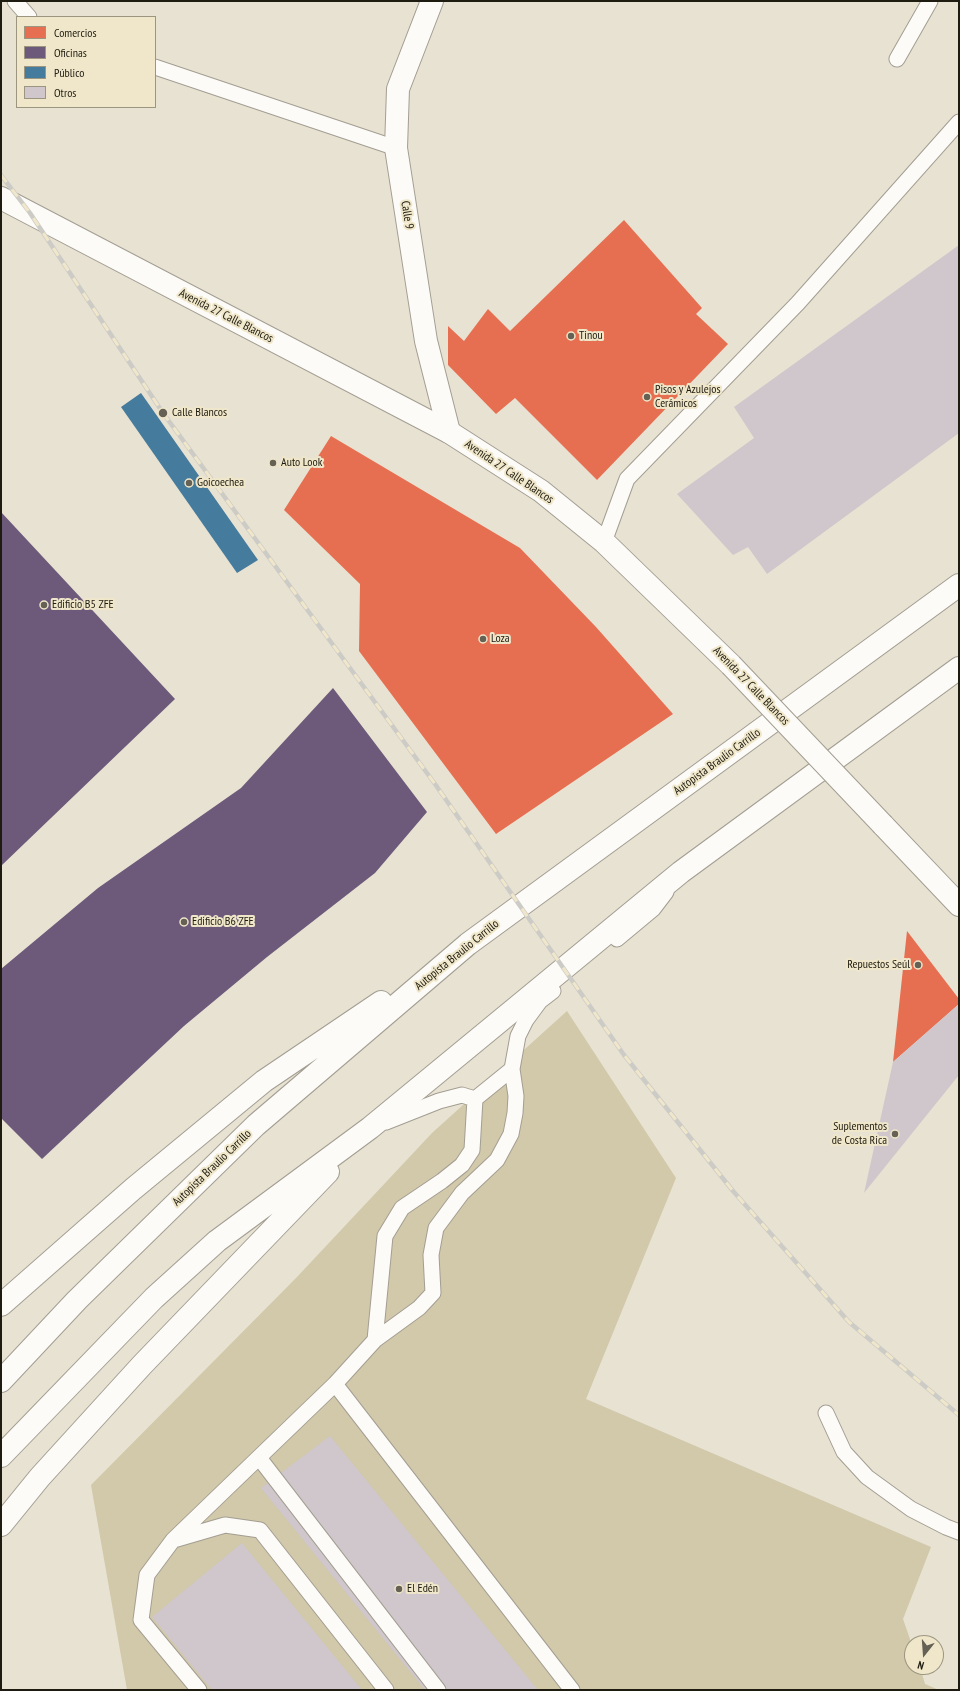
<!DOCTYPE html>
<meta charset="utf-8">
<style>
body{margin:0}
#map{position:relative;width:960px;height:1691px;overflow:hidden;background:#e8e2d2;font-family:"PT Sans Narrow",sans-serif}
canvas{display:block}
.frame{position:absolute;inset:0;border:2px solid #1e1b10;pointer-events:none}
.legend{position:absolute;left:16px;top:16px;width:140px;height:92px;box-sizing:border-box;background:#f0e7ca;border:1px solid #9c9580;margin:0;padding:5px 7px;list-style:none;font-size:12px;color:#1e1b10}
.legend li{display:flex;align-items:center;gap:8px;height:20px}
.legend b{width:20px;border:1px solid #9c9580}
.north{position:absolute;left:904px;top:1635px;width:40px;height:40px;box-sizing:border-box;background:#f0e7ca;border:1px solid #9c9580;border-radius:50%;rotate:197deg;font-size:11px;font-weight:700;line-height:16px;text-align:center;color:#1e1b10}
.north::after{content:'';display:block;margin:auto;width:14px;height:18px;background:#656154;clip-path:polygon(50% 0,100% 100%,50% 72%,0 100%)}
</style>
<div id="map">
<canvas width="960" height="1691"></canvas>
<div class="frame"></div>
<ul class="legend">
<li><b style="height:11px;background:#e76f51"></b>Comercios</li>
<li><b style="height:11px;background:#6d597a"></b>Oficinas</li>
<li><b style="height:11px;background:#457b9d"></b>Público</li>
<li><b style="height:11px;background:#cfc7cb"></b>Otros</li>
</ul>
<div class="north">N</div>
</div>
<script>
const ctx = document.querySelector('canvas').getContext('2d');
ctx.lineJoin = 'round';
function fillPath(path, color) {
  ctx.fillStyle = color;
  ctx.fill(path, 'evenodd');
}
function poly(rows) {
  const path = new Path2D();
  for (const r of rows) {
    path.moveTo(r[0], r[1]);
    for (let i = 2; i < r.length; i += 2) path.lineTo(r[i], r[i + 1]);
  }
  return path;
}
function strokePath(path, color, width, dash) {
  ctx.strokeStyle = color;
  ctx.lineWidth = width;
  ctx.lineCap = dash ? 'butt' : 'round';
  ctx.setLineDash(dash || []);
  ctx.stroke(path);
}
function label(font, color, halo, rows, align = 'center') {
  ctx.font = font + ' "PT Sans Narrow",sans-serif';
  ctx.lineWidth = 4;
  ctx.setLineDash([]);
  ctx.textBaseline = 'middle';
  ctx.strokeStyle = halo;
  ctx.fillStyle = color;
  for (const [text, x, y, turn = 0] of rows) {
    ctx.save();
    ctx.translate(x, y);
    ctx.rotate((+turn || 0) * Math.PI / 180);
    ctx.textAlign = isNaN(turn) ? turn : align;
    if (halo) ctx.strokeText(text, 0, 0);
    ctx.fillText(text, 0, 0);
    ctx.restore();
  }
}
const green = poly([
 [567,1011,676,1178,586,1399,931,1547,903,1619,912,1645,912,1667,920,1667,925,1684,939,1690,127,1690,91,1485,297,1277,432,1133]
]);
const shops = poly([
 [624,220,702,308,696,314,728,344,597,480,515,398,496,414,448,365,448,326,464,341,488,309,510,331],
 [331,436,520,548,596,627,673,714,496,834,359,651,360,584,284,510],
 [907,931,959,999,959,1004,893,1062]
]);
const offices = poly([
 [1,512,175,699,1,866],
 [333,688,427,812,375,873,267,957,184,1026,42,1159,1,1118,1,969,98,888,241,788]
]);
const public = poly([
 [141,393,258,560,237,573,121,407]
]);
const building = poly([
 [959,245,959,433,767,574,748,547,733,555,677,494,754,438,734,407],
 [959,1004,959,1075,864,1193,893,1062],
 [330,1436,538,1690,425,1690,261,1488],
 [242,1543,362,1690,212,1690,152,1617]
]);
const service = poly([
 [15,1,29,17],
 [897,59,930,1],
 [155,67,396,148],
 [604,542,627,479,798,303,959,122],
 [617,939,653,909,666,892],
 [386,1122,439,1101,462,1095,475,1099],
 [375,1340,385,1236,402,1208,442,1181,462,1165,472,1150,475,1099,512,1069],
 [335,1384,572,1690],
 [826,1413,844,1452,867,1477,911,1509,946,1527,959,1532],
 [260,1459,438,1690],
 [177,1539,225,1525,260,1530,386,1690],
 [199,1690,141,1620,147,1575,173,1540,335,1384,375,1340,419,1308,433,1293,431,1255,436,1228,462,1193,497,1160,511,1134,515,1113,516,1096,512,1069,518,1036,526,1020,540,1001,553,991]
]);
const minor = poly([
 [432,1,398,89,396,148,426,341,449,432]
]);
const secondary = poly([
 [1,198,449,432,541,491,604,542,731,665],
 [883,825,959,905]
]);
const trunk = poly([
 [1,1305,133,1189,264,1081,381,1002],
 [1,1381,77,1300,256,1125,468,944,959,585],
 [1,1456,154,1298,217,1241,370,1128,681,872,959,668],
 [1,1525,40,1477,142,1365,328,1172]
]);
const rail = poly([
 [1,175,30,213,163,413,435,784,624,1055,733,1191,849,1322,959,1415]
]);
const secondaryBridge = poly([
 [731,665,883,825]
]);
const markers = [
 [571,336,4,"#656154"],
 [647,397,4,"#656154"],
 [163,413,5,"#656154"],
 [273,463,4,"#656154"],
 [189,483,4,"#656154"],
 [44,605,4,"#656154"],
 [483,639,4,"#656154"],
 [184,922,4,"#656154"],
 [918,965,4,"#656154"],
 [895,1134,4,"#656154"],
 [399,1589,4,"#656154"]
];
const streetNames = [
 ["Calle 9",407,215,81],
 ["Avenida 27 Calle Blancos",226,316,27],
 ["Avenida 27 Calle Blancos",509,472,34],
 ["Avenida 27 Calle Blancos",751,686,46],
 ["Autopista Braulio Carrillo",717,762,-36],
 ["Autopista Braulio Carrillo",457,955,-39],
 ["Autopista Braulio Carrillo",212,1168,-44]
];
const poiNames = [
 ["Tinou",579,336],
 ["Pisos y Azulejos",655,390],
 ["Cerámicos",655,404],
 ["Calle Blancos",172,413],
 ["Auto Look",281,463],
 ["Goicoechea",197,483],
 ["Edificio B5 ZFE",52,605],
 ["Loza",491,639],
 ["Edificio B6 ZFE",192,922],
 ["Repuestos Seúl",910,965,"right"],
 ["Suplementos",887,1127,"right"],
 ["de Costa Rica",887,1141,"right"],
 ["El Edén",407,1589]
];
fillPath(green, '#d2c8aa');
fillPath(shops, '#e76f51');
fillPath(offices, '#6d597a');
fillPath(public, '#457b9d');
fillPath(building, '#cfc7cb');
strokePath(service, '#a39e92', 17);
strokePath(minor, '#a39e92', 24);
strokePath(secondary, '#a39e92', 24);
strokePath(trunk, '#a39e92', 24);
strokePath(service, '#fcfbf8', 15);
strokePath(minor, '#fcfbf8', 22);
strokePath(secondary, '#fcfbf8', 22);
strokePath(trunk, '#fcfbf8', 22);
strokePath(rail, '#cdcbc6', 4.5);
strokePath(rail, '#f0e7ca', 3, [9]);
strokePath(secondaryBridge, '#a39e92', 24, []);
strokePath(secondaryBridge, '#fcfbf8', 22);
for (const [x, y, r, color] of markers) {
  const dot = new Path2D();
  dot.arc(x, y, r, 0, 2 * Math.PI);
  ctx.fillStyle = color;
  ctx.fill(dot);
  strokePath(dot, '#f0e7ca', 1.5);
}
label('12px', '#1e1b10', '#f0e7ca', streetNames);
label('12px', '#1e1b10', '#f0e7ca', poiNames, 'left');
</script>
